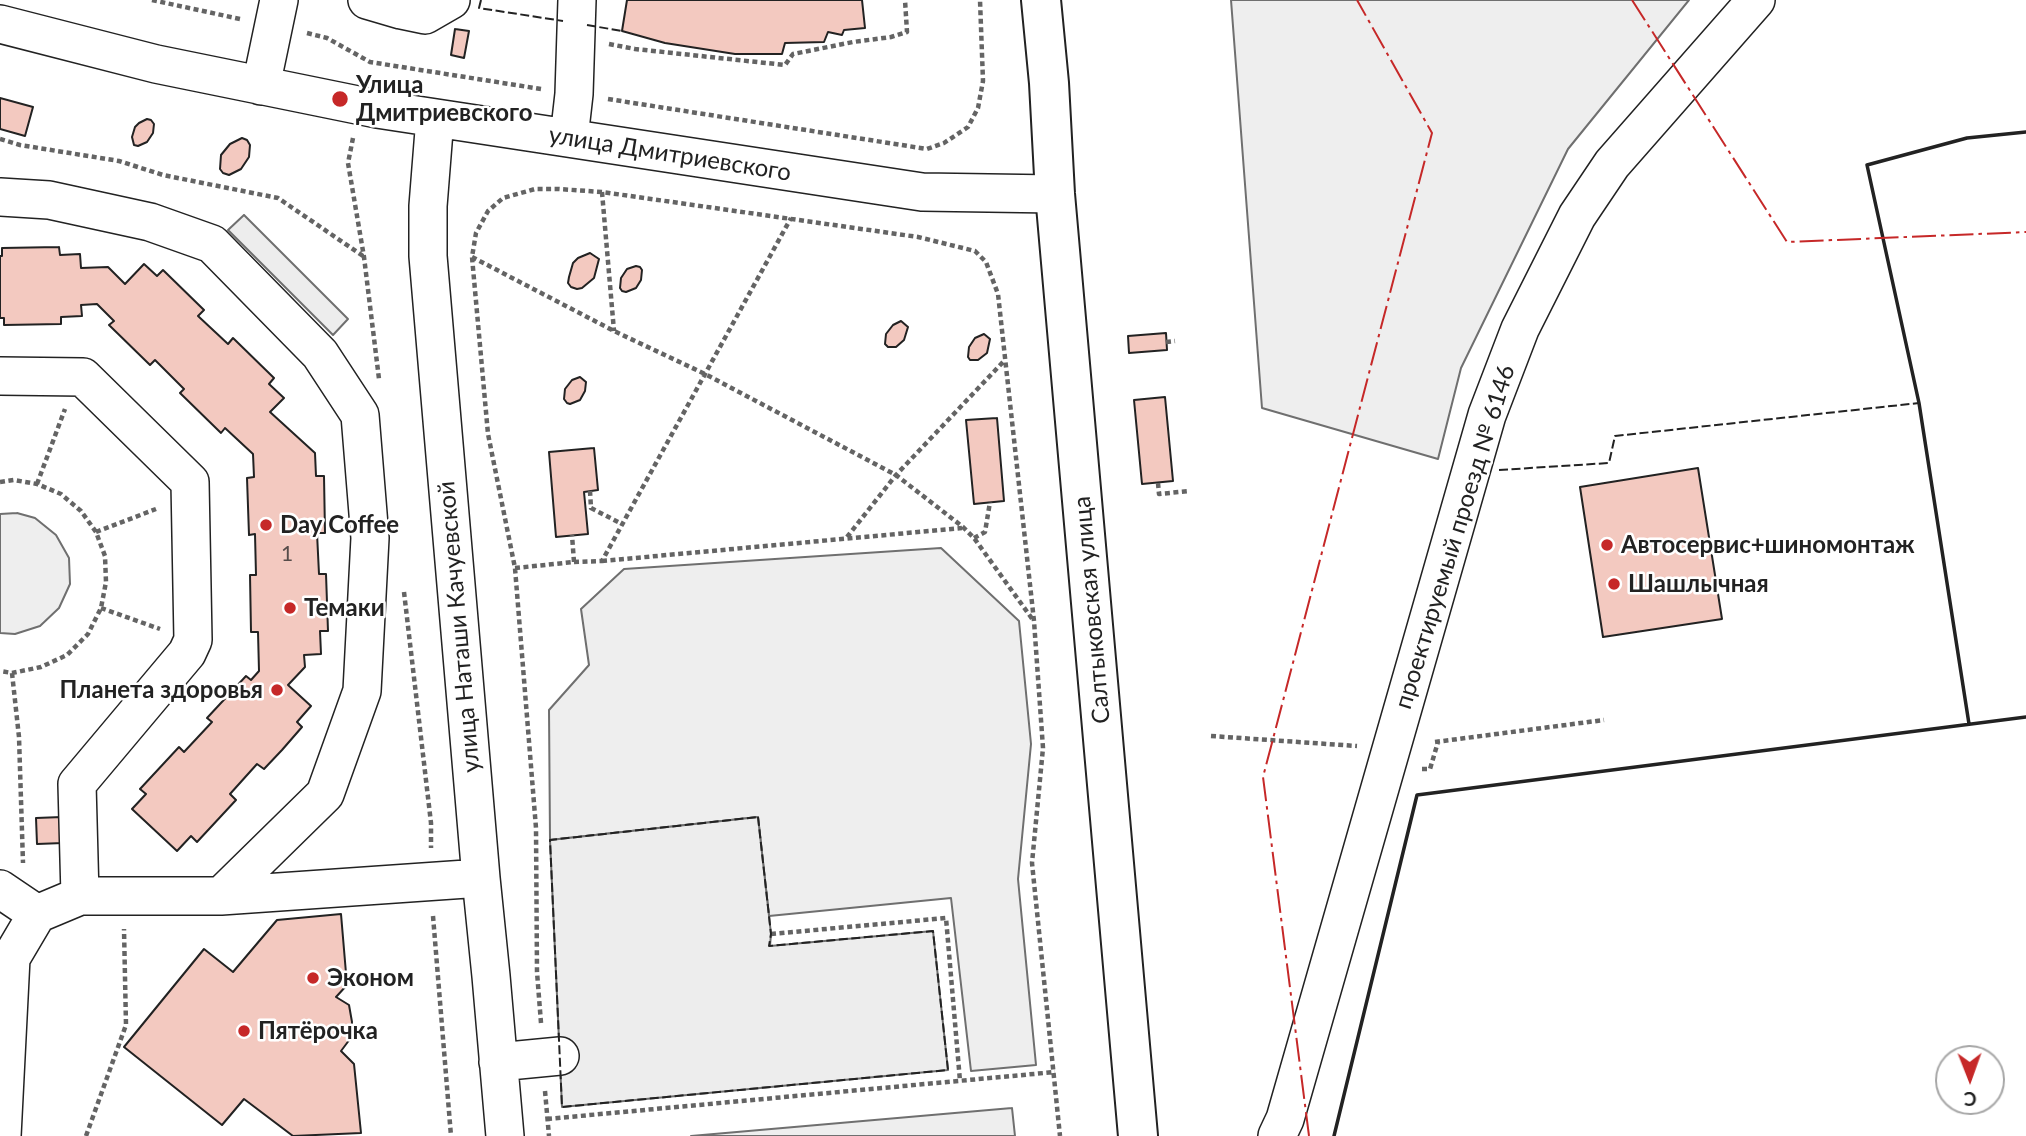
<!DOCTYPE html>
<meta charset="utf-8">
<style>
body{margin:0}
#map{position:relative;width:2026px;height:1136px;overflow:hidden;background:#fff;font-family:Lato,sans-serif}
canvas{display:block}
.north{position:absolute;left:1935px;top:1045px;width:70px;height:70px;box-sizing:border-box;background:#fff;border:2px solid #a7a7a7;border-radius:50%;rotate:179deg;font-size:19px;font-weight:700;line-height:28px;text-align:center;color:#222}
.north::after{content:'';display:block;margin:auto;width:24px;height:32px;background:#c62828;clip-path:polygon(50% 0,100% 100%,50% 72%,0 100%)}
</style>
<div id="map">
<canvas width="2026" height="1136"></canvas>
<div class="north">С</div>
</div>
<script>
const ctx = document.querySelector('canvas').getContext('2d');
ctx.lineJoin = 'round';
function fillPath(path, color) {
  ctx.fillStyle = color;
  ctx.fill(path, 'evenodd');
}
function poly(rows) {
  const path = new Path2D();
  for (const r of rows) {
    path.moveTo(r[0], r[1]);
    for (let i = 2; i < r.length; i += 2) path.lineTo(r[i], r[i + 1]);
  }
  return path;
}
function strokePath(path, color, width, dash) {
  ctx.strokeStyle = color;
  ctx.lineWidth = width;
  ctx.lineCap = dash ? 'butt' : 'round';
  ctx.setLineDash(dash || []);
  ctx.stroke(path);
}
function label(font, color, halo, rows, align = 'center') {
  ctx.font = font + ' Lato,sans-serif';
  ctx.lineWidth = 5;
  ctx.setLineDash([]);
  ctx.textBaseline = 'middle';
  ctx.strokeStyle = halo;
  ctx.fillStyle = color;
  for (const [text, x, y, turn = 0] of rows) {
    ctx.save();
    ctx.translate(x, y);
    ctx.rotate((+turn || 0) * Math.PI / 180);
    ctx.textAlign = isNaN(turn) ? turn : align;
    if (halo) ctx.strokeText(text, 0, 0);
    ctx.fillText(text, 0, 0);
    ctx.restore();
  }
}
const green = poly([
 [1231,0,1689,0,1568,149,1461,368,1438,459,1262,408,1231,0],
 [17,513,35,518,56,535,69,558,70,584,59,608,40,626,15,634,0,633,0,514,17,513],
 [941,548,1019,621,1031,744,1018,879,1036,1065,971,1071,951,898,769,916,758,817,550,840,549,710,589,665,581,609,624,569,941,548],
 [1012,1108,1015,1136,691,1136,1012,1108]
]);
const parking = poly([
 [244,215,348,319,333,335,228,230,244,215],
 [758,817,771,934,770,946,933,931,948,1070,562,1107,550,840,758,817]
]);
const building = poly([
 [627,0,862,0,865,28,844,30,842,35,828,32,824,42,785,43,782,54,735,54,665,43,622,31,627,0],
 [455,29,469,31,464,58,451,55,455,29],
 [0,98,33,107,25,136,0,129,0,98],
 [147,119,151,120,154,124,153,133,147,142,138,146,134,145,132,137,135,127,139,123,147,119],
 [242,138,247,140,250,145,249,157,241,169,229,175,223,173,220,169,221,155,230,144,242,138],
 [59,247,60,255,80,254,81,268,108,267,125,284,144,264,157,276,163,270,204,310,198,316,228,344,233,338,274,378,269,384,284,398,270,412,315,453,316,476,324,476,325,533,317,533,319,574,326,574,328,631,320,631,321,654,304,655,305,667,288,685,311,706,297,722,302,727,282,750,264,769,257,764,230,794,236,800,197,842,191,836,177,851,132,809,146,794,140,789,179,747,184,752,212,722,207,718,246,676,251,680,259,671,258,632,251,632,250,575,256,575,255,534,249,535,247,478,254,477,253,454,225,428,221,433,180,393,184,389,155,360,150,365,109,325,114,321,97,304,81,305,82,316,61,317,61,324,4,325,4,318,0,318,0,256,2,256,2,248,59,247],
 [590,253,599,259,594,278,582,288,577,289,571,287,568,283,569,277,573,263,578,258,590,253],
 [636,266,640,267,642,270,641,280,636,288,626,292,622,291,620,288,621,278,627,269,636,266],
 [901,321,908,327,904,340,896,347,888,347,885,344,886,334,893,325,901,321],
 [1166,333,1167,350,1129,353,1128,336,1166,333],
 [984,334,990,339,987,353,978,360,970,360,968,357,969,347,975,338,984,334],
 [580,377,586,382,585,391,580,400,570,404,567,403,564,399,565,389,572,380,580,377],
 [1165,397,1173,481,1142,484,1134,400,1165,397],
 [997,418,1004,501,974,504,966,420,997,418],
 [594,448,598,490,584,492,588,534,556,537,549,452,594,448],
 [1698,468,1722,619,1603,637,1580,487,1698,468],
 [62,817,63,843,37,844,36,818,62,817],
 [341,914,347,985,336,997,349,1005,352,1022,350,1039,341,1051,354,1064,361,1133,293,1136,244,1099,222,1125,124,1047,204,949,233,972,277,920,341,914]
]);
const path = poly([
 [152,0,240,19],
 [307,33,327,38,370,62,541,89],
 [609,44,635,49,785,65,793,54,853,42,891,37,907,32,905,0],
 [608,99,927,149,944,143,968,127,978,108,983,81,980,0],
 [353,138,348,163,364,257,379,379],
 [0,139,20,145,119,161,163,175,278,198,363,256],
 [602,192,614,331],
 [472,257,614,331,705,374,896,475,963,527,974,538,1033,620],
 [1166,342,1175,341],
 [0,482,14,480,37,484,61,494,81,511,96,532,105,556,106,582,101,608,88,634,67,655,41,667,12,673,0,671],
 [1158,483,1159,494,1189,491],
 [37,484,65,409],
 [590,491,591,508,622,524],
 [96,532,156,509],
 [847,537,896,475,1004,361],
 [974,538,985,532,990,502],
 [602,561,962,528],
 [574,562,602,561,791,218],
 [515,568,574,562,572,535],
 [404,592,431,823,431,848],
 [101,608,160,629],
 [12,673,19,737,23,863],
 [1211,736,1357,746],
 [1435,742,1604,720],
 [1422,769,1430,769,1438,742],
 [433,916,451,1136],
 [771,934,946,918,960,1081],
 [541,1023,537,972,536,828,515,568,488,434,472,257,476,233,488,211,503,198,535,189,559,189,602,192,918,237,975,251,986,262,998,294,1034,621,1043,748,1032,863,1060,1136],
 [545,1091,549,1136],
 [547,1119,1055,1072],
 [86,1136,126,1025,124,929]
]);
const minor = poly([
 [367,0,401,10,425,15,451,0],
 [0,24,156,64,377,109,922,192,1055,194],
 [261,86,279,0],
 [435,118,428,206,428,256,481,878,491,976,505,1136],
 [569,138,574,94,577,0],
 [0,197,49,200,150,222,212,244,320,354,360,415,370,538,362,691,325,794,221,896],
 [0,376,83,377,190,482,193,640,187,653,77,784,80,896],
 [0,889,37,914],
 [498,1062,560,1056],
 [2,1136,11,958,37,914,80,896,221,896,481,878],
 [1277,1136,1285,1119,1487,415,1520,329,1577,216,1612,164,1756,0]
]);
const major = poly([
 [1041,0,1049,83,1055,194,1138,1136]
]);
const fence = poly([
 [481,0,479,8,563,21],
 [587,25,622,31],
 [1499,470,1609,463,1615,436,1919,403],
 [758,817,771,934,769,946,933,931,948,1070,562,1107,550,840,758,817]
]);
const wall = poly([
 [1970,724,1969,724,1919,403,1867,165,1967,138,2026,132],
 [1334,1136,1417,795,2026,717]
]);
const power = poly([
 [1632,0,1787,242,2026,232],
 [1309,1136,1263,777,1432,133,1357,0]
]);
const markers = [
 [340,99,9,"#c62828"],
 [266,525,7,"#c62828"],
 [1607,545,7,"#c62828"],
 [1614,584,7,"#c62828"],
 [290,608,7,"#c62828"],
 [277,690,7,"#c62828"],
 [313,978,7,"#c62828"],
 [244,1031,7,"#c62828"]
];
const numberNames = [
 ["1",287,554]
];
const poiNames = [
 ["Улица",356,85],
 ["Дмитриевского",356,113],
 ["Day Coffee",280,525],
 ["Автосервис+шиномонтаж",1621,545],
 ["Шашлычная",1628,584],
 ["Темаки",304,608],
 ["Планета здоровья",263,690,"right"],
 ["Эконом",327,978],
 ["Пятёрочка",258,1031]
];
const streetNames = [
 ["улица Дмитриевского",670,154,9],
 ["проектируемый проезд № 6146",1455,537,-73],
 ["Салтыковская улица",1092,610,-95],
 ["улица Наташи Качуевской",459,627,-95]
];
fillPath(green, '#eee');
strokePath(green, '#6f6f6f', 2);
fillPath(parking, '#ededed');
strokePath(parking, '#6f6f6f', 2);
fillPath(building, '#f3c9c0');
strokePath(building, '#222', 2);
strokePath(minor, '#222', 40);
strokePath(major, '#222', 42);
strokePath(path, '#646464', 4.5, [5, 3.5]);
strokePath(minor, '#fff', 37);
strokePath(major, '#fff', 38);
strokePath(fence, '#222', 2, [9, 3.5]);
strokePath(wall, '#222', 3.5);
strokePath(power, '#c62828', 2, [24, 5, 3.5, 5]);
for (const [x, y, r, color] of markers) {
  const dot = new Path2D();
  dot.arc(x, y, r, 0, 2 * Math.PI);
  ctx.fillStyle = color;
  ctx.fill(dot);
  strokePath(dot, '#fff', 2.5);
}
label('21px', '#564c4a', null, numberNames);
label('bold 24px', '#222', '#fff', poiNames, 'left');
label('24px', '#222', '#fff', streetNames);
</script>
